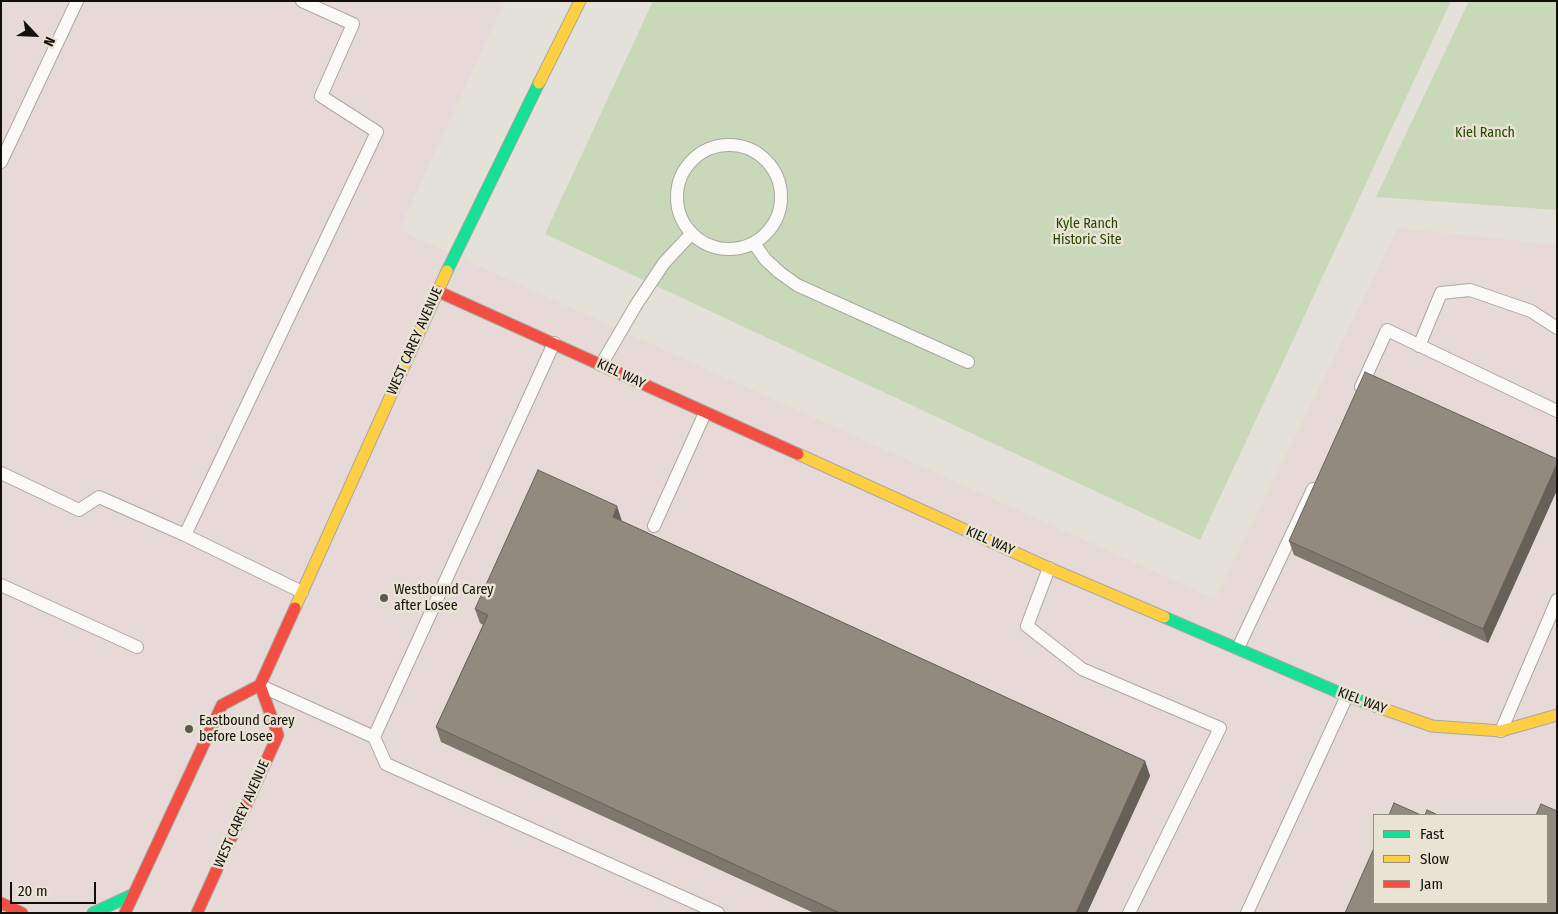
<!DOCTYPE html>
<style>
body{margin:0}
#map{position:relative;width:1558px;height:914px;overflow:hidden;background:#e4e1d8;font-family:"Fira Sans Condensed",sans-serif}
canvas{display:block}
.frame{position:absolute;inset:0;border:2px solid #13100b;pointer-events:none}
.legend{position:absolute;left:1373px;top:814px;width:175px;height:90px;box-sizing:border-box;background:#e9e3d3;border:1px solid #938f83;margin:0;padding:6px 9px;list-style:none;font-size:15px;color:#13100b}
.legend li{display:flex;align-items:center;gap:10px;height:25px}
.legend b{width:25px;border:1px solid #938f83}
.north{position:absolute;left:10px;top:10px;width:50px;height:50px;-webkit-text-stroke:4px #e9e3d3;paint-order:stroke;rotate:115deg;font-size:14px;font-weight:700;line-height:20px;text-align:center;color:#13100b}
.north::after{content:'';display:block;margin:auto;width:18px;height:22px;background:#13100b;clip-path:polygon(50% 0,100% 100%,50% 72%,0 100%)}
.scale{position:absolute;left:10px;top:882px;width:86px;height:22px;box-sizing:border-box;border:2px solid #13100b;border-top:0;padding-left:6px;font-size:15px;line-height:18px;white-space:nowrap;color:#13100b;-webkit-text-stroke:4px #e9e3d3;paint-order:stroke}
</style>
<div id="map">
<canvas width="1558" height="914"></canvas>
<div class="frame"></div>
<ul class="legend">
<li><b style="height:6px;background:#16e098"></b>Fast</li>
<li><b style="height:6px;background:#ffcf43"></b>Slow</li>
<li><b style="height:6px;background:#f24e42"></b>Jam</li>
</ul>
<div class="north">N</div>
<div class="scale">20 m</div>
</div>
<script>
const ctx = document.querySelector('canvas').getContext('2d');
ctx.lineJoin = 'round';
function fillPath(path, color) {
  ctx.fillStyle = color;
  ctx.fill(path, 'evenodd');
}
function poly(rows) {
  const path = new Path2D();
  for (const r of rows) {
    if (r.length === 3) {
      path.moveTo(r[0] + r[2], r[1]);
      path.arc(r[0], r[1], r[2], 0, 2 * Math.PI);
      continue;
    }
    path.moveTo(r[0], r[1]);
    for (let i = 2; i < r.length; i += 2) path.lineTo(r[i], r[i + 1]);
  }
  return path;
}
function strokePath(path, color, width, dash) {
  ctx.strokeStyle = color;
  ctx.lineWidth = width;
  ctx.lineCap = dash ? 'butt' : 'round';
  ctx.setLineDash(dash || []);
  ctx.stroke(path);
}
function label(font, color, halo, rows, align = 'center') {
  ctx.font = font + ' "Fira Sans Condensed",sans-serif';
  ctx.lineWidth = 5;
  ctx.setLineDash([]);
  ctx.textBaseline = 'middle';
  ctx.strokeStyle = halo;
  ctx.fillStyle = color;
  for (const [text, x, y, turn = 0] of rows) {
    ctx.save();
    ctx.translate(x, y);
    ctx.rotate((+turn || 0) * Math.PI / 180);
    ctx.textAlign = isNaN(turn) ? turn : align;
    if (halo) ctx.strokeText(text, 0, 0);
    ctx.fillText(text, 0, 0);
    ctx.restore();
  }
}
const industrial = poly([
 [1,1,505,1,399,230,1215,599,1398,228,1557,245,1557,913,1,913],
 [1374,815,1547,815,1547,903,1374,903]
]);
const green = poly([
 [653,1,1451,1,1200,540,545,234],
 [1469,1,1557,1,1557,210,1376,197]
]);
const lane = poly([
 [302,1,353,24,321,96,377,132,185,535,302,592],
 [729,197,52],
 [1,162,77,1],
 [754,243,765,259,779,272,797,285,968,362],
 [1419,346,1441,293,1470,290,1531,311,1557,328],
 [601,365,636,305,664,263,691,234],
 [1361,387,1387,330,1557,411],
 [1,473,79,510,99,497,185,535],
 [654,526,705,413],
 [1049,568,1027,626,1082,669,1220,728,1129,913],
 [1,585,137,647],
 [1238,648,1313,489],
 [263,687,374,737,554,343],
 [1501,731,1557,600],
 [374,737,386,764,718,913],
 [1247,913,1347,696]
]);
const fast = poly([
 [447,271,539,83],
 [1164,617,1347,696,1375,706],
 [93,913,134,894]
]);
const slow = poly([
 [539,83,580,1],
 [798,454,1049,568,1164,617],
 [295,608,447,271],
 [1375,706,1432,726,1501,731,1557,715]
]);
const jam = poly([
 [437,291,798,454],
 [1,903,22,913],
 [125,913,222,705,260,685,295,608],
 [197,913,278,735,260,685]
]);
const wall = poly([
 [1557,459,1557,490,1488,643,1294,555,1289,541],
 [622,521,1145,761,1150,776,1087,913,814,913,441,742,436,727,483,625,480,623,475,609]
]);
const shadedWall = poly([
 [1557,464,1557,490,1488,643,1483,629],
 [617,506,622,521,613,517],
 [1145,761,1150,776,1087,913,1076,913]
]);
const building = poly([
 [1365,372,1557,459,1557,464,1483,629,1289,541,1365,372],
 [538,470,617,506,613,517,1145,761,1076,913,840,913,436,727,488,615,475,609,538,470],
 [1394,803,1421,815,1389,815,1394,803],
 [1541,804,1557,811,1557,913,1345,913,1374,848,1374,903,1547,903,1547,815,1536,815,1541,804],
 [1427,810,1438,815,1425,815,1427,810]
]);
const markers = [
 [384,598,5,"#5c5953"],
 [189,729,5,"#5c5953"]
];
const parkNames = [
 ["Kiel Ranch",1485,133],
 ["Kyle Ranch",1087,224],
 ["Historic Site",1087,240]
];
const streetNames = [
 ["WEST CAREY AVENUE",415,341,-66],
 ["KIEL WAY",621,374,25],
 ["KIEL WAY",990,541,24],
 ["KIEL WAY",1362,701,21],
 ["WEST CAREY AVENUE",242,814,-66]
];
const poiNames = [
 ["Westbound Carey",394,590],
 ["after Losee",394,606],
 ["Eastbound Carey",199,721],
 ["before Losee",199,737]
];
fillPath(industrial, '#e8d9d9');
fillPath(green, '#cad8ba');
strokePath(lane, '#aaa7a0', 14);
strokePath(fast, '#aaa7a0', 13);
strokePath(slow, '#aaa7a0', 13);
strokePath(jam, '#aaa7a0', 13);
strokePath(lane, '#fbfaf9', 12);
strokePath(fast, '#16e098', 11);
strokePath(slow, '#ffcf43', 11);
strokePath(jam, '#f24e42', 11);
fillPath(wall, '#7d776c');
fillPath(shadedWall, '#666158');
fillPath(building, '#918a7d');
strokePath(building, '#666158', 1);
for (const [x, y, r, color] of markers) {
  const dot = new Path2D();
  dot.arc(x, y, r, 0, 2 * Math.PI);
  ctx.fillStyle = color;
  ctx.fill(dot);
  strokePath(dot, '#e9e3d3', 2);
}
label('14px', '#244601', '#e9e3d3', parkNames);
label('14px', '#13100b', '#e9e3d3', streetNames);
label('14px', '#13100b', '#e9e3d3', poiNames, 'left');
</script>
